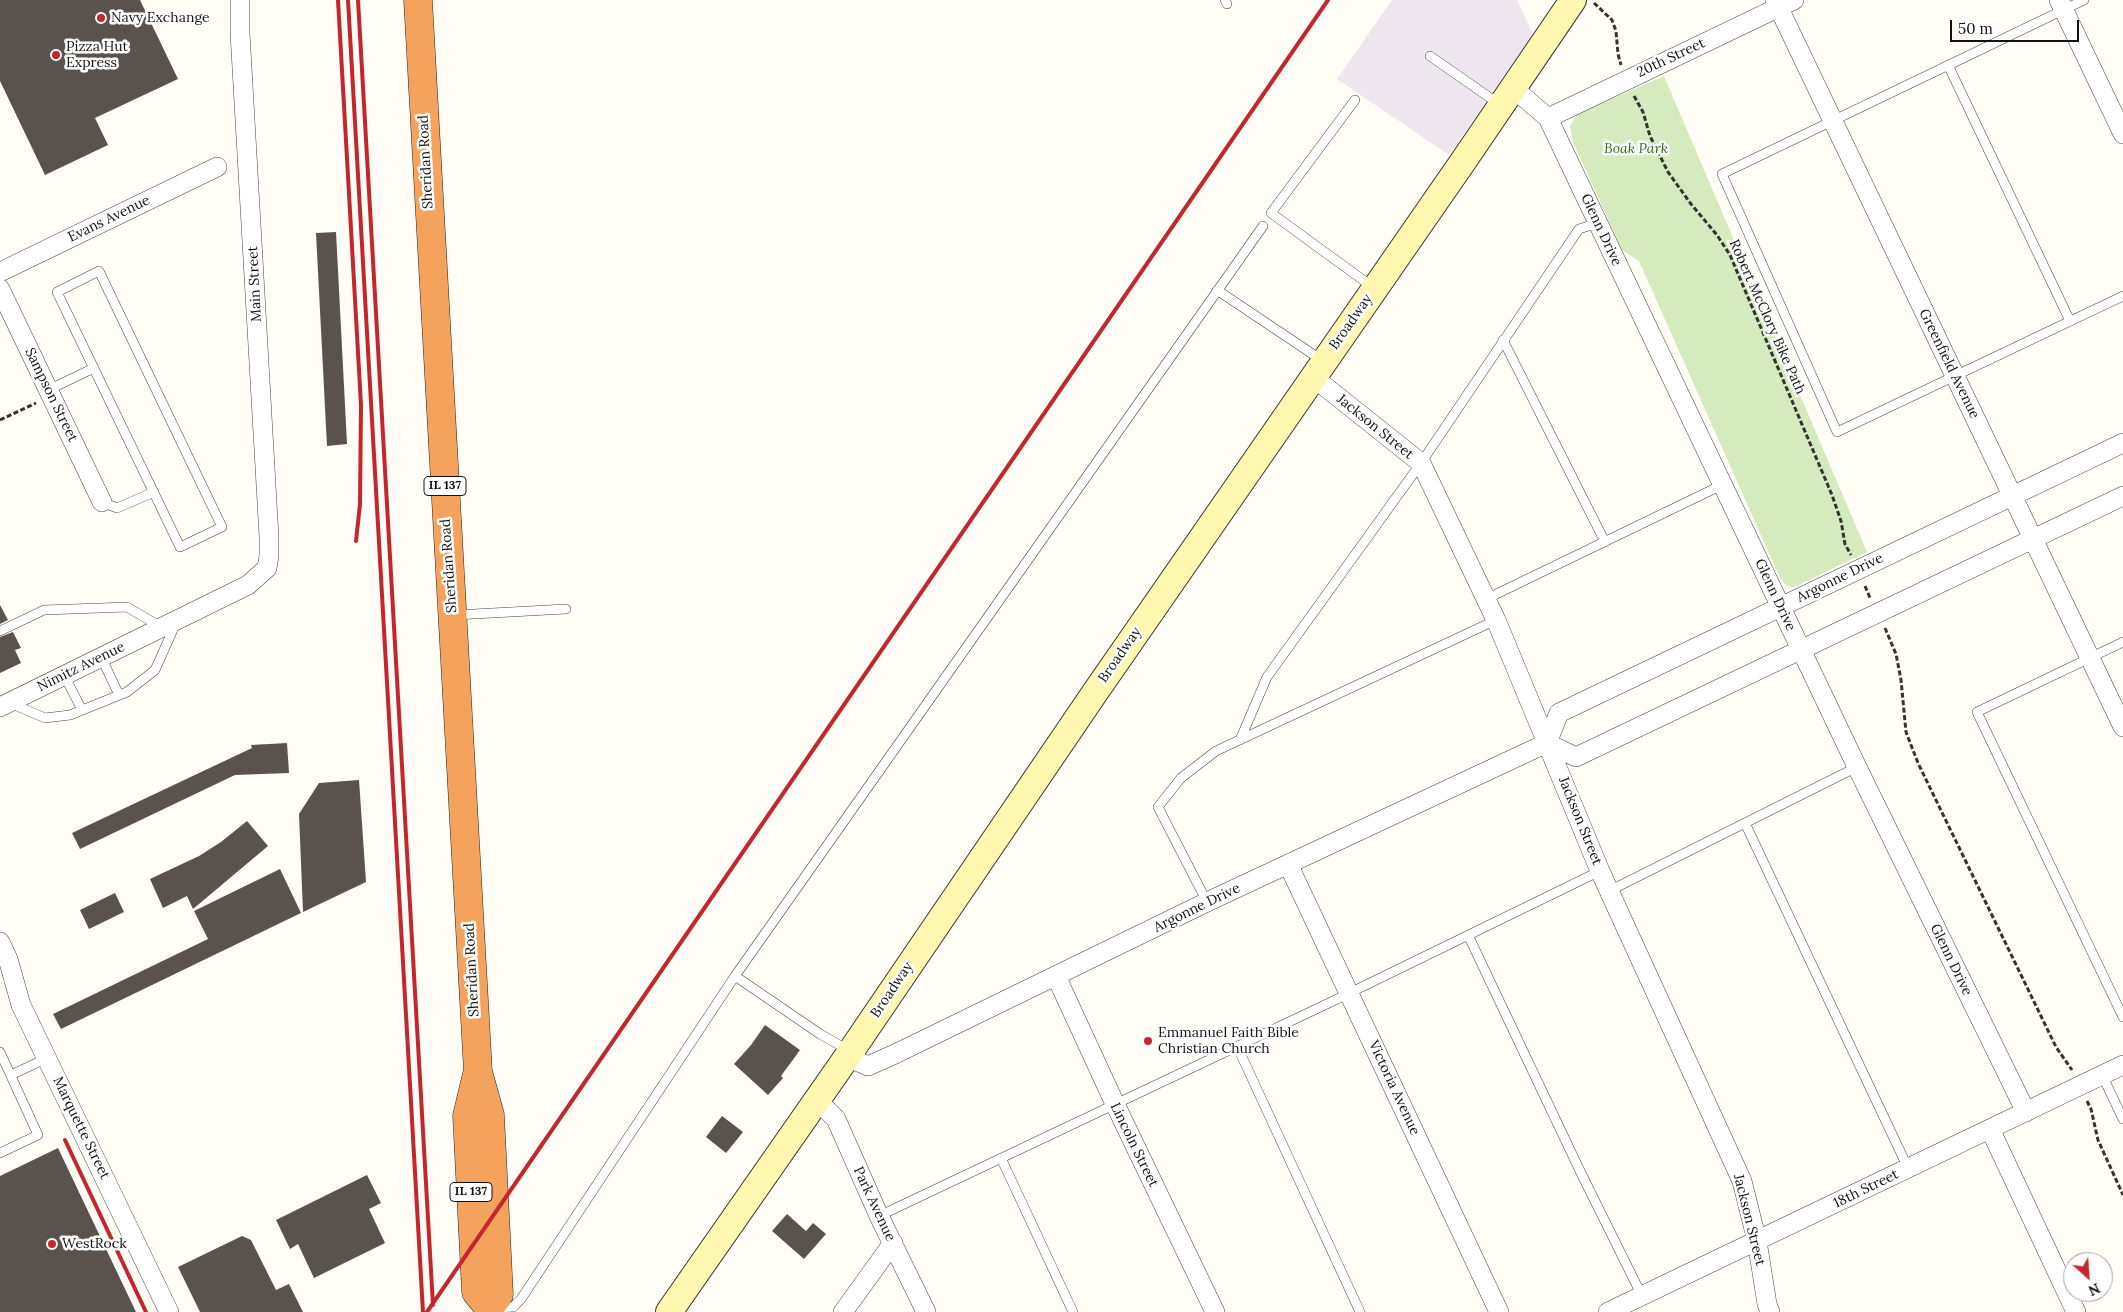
<!DOCTYPE html>
<style>
body{margin:0}
#map{position:relative;width:2123px;height:1312px;overflow:hidden;background:#fffdf5;font-family:Lora,serif}
canvas{display:block}
.north{position:absolute;left:2063px;top:1252px;width:50px;height:50px;box-sizing:border-box;background:#fff;border:1px solid #a0a0a0;border-radius:50%;rotate:154deg;font-size:14px;font-weight:700;line-height:20px;text-align:center;color:#111}
.north::after{content:'';display:block;margin:auto;width:18px;height:22px;background:#c4262e;clip-path:polygon(50% 0,100% 100%,50% 72%,0 100%)}
.scale{position:absolute;left:1950px;top:20px;width:129px;height:22px;box-sizing:border-box;border:2px solid #111;border-top:0;padding-left:6px;font-size:15px;line-height:18px;white-space:nowrap;color:#111;-webkit-text-stroke:4px #fff;paint-order:stroke}
</style>
<div id="map">
<canvas width="2123" height="1312"></canvas>
<div class="north">N</div>
<div class="scale">50 m</div>
</div>
<script>
const ctx = document.querySelector('canvas').getContext('2d');
ctx.lineJoin = 'round';
function fillPath(path, color) {
  ctx.fillStyle = color;
  ctx.fill(path, 'evenodd');
}
function poly(rows) {
  const path = new Path2D();
  for (const r of rows) {
    path.moveTo(r[0], r[1]);
    for (let i = 2; i < r.length; i += 2) path.lineTo(r[i], r[i + 1]);
  }
  return path;
}
function strokePath(path, color, width, dash) {
  ctx.strokeStyle = color;
  ctx.lineWidth = width;
  ctx.lineCap = dash ? 'butt' : 'round';
  ctx.setLineDash(dash || []);
  ctx.stroke(path);
}
function label(font, color, halo, rows, align = 'center') {
  ctx.font = font + ' Lora,serif';
  ctx.lineWidth = 5;
  ctx.setLineDash([]);
  ctx.textBaseline = 'middle';
  ctx.strokeStyle = halo;
  ctx.fillStyle = color;
  for (const [text, x, y, turn = 0] of rows) {
    ctx.save();
    ctx.translate(x, y);
    ctx.rotate((+turn || 0) * Math.PI / 180);
    ctx.textAlign = isNaN(turn) ? turn : align;
    if (halo) ctx.strokeText(text, 0, 0);
    ctx.fillText(text, 0, 0);
    ctx.restore();
  }
}
const industrial = poly([
 [1392,0,1517,0,1533,34,1449,155,1337,79]
]);
const green = poly([
 [1664,76,1867,552,1794,587,1787,586,1780,578,1639,261,1622,250,1573,142,1570,126,1577,114]
]);
const building = poly([
 [0,0,140,0,178,79,95,118,108,145,45,175,0,81],
 [336,232,347,444,327,446,316,233],
 [0,605,8,620,0,624],
 [13,632,21,648,15,650,21,663,0,673,0,637],
 [287,743,289,773,235,775,80,849,72,833,252,748,251,745],
 [359,780,366,882,303,912,299,814,319,783],
 [247,821,268,846,193,909,187,896,163,908,150,879,199,856,221,842],
 [280,869,301,913,61,1029,53,1014,208,939,194,911],
 [115,893,124,912,89,929,80,910],
 [765,1025,800,1050,781,1076,783,1078,768,1095,734,1064,751,1045],
 [722,1116,743,1132,726,1153,706,1137],
 [58,1148,136,1312,0,1312,0,1176],
 [367,1175,381,1203,369,1209,385,1243,314,1278,298,1244,290,1249,276,1220],
 [787,1214,806,1231,813,1223,826,1234,804,1259,772,1231],
 [242,1236,251,1240,276,1290,289,1284,303,1312,200,1312,178,1267]
]);
const path = poly([
 [1594,3,1612,20,1616,31,1618,54,1621,65],
 [1634,96,1643,112,1650,136,1668,172,1691,204,1717,235,1730,255,1832,495,1841,521,1845,544,1851,555],
 [0,420,36,403],
 [1865,586,1870,598],
 [1885,628,1896,654,1901,680,1906,732,1918,763,2056,1047,2072,1070],
 [2087,1101,2091,1109,2098,1140,2123,1195]
]);
const lane = poly([
 [1225,0,1227,4],
 [2084,0,1722,174,1837,432,2123,296],
 [1430,56,1499,104],
 [1948,65,2070,321],
 [1355,100,1271,213,1374,288],
 [99,271,222,527,180,547,57,292,99,271],
 [1217,290,1323,361],
 [1503,340,1605,542],
 [48,390,94,368],
 [102,502,117,508,154,492],
 [1486,599,1722,485],
 [455,615,566,609],
 [0,631,44,610,127,607,161,627],
 [2123,642,1977,712,2123,1017],
 [101,657,119,695],
 [64,675,82,710],
 [10,703,45,718,70,715,127,692,155,670,176,623],
 [1240,740,1267,677,1421,463,1579,229,1598,223],
 [1745,823,1908,1168],
 [1609,891,1857,767],
 [1207,902,1158,807,1181,778,1216,751,1496,620],
 [1468,935,1581,1173,1642,1296],
 [735,976,820,1034,850,1051],
 [1237,1046,1360,1312],
 [0,1052,38,1135,0,1153],
 [11,1075,47,1058],
 [2102,1075,2123,1119],
 [1001,1158,1073,1312],
 [879,1216,1331,1002,1600,871],
 [497,1308,513,1307,521,1299,735,976,1263,226]
]);
const street = poly([
 [1775,0,2123,727],
 [2059,0,2123,134],
 [1513,88,1548,118,1857,767,2026,1112],
 [1548,118,1794,0],
 [0,272,217,167],
 [0,289,102,502],
 [1313,377,1421,463,1496,620,1600,871,1742,1181,1757,1241,1767,1304,1770,1312],
 [0,707,248,585,267,568,269,556,269,537,240,33,240,0],
 [1547,743,1576,757,2123,496],
 [1288,864,1499,1312],
 [0,942,8,959,21,1005,169,1312],
 [1056,976,1115,1104,1215,1312],
 [847,1057,868,1066,895,1054,1207,902,1547,743,1559,713,2123,443],
 [817,1100,836,1119,879,1216,926,1312],
 [1990,1129,2076,1312],
 [843,1312,893,1243],
 [1608,1312,2123,1065]
]);
const secondary = poly([
 [669,1312,847,1057,1096,691,1462,163,1573,0]
]);
const highway = poly([
 [418,0,478,1072,490,1115,499,1295,489,1308],
 [477,1074,467,1116,476,1292,489,1308,489,1312]
]);
const rail = poly([
 [338,0,361,405,360,504,356,541],
 [348,0,423,1312],
 [358,0,433,1305],
 [65,1140,146,1312],
 [427,1312,1328,0]
]);
const markers = [
 [101,18,5,"#c4262e"],
 [56,55,5,"#c4262e"],
 [1148,1041,5,"#c4262e"],
 [52,1244,5,"#c4262e"]
];
const shields = [
 [445,486,42],
 [471,1192,42]
];
const shieldNames = [
 ["IL 137",445,486],
 ["IL 137",471,1192]
];
const poiNames = [
 ["Navy Exchange",111,18],
 ["Pizza Hut",66,47],
 ["Express",66,63],
 ["Emmanuel Faith Bible",1158,1033],
 ["Christian Church",1158,1049],
 ["WestRock",62,1244]
];
const streetNames = [
 ["20th Street",1671,58,-25],
 ["Sheridan Road",426,162,-93],
 ["Evans Avenue",109,219,-26],
 ["Glenn Drive",1601,230,65],
 ["Main Street",255,284,-93],
 ["Robert McClory Bike Path",1767,317,66],
 ["Broadway",1351,322,-55],
 ["Greenfield Avenue",1949,364,64],
 ["Sampson Street",51,395,64],
 ["Jackson Street",1375,427,39],
 ["Sheridan Road",449,566,-94],
 ["Argonne Drive",1840,578,-26],
 ["Glenn Drive",1775,595,65],
 ["Broadway",1120,655,-55],
 ["Nimitz Avenue",81,667,-26],
 ["Jackson Street",1580,821,68],
 ["Argonne Drive",1197,908,-26],
 ["Glenn Drive",1951,960,64],
 ["Sheridan Road",472,970,-93],
 ["Broadway",892,990,-56],
 ["Victoria Avenue",1394,1088,65],
 ["Marquette Street",81,1128,64],
 ["Lincoln Street",1134,1145,64],
 ["18th Street",1866,1189,-26],
 ["Park Avenue",874,1204,65],
 ["Jackson Street",1749,1220,76]
];
const parkNames = [
 ["Boak Park",1636,149]
];
fillPath(industrial, '#eee6ef');
fillPath(green, '#d5ebbd');
fillPath(building, '#5a524d');
strokePath(lane, '#444', 10);
strokePath(street, '#444', 20);
strokePath(secondary, '#333', 28);
strokePath(highway, '#222', 29);
strokePath(path, '#333', 3, [5, 2.5]);
strokePath(lane, '#fff', 9);
strokePath(street, '#fff', 19);
strokePath(secondary, '#fff6b0', 26);
strokePath(highway, '#f5a25d', 28);
strokePath(rail, '#c4262e', 4);
for (const [x, y, r, color] of markers) {
  const dot = new Path2D();
  dot.arc(x, y, r, 0, 2 * Math.PI);
  ctx.fillStyle = color;
  ctx.fill(dot);
  strokePath(dot, '#fff', 2);
}
for (const [x, y, w] of shields) {
  const box = new Path2D();
  box.roundRect(x - w / 2, y - 9.5, w, 19, 4);
  ctx.fillStyle = '#fff';
  ctx.fill(box);
  strokePath(box, '#111', 1);
}
label('bold 12px', '#111', null, shieldNames);
label('14px', '#111', '#fff', poiNames, 'left');
label('14px', '#111', '#fff', streetNames);
label('italic 14px', '#2f6b1f', '#fff', parkNames);
</script>
